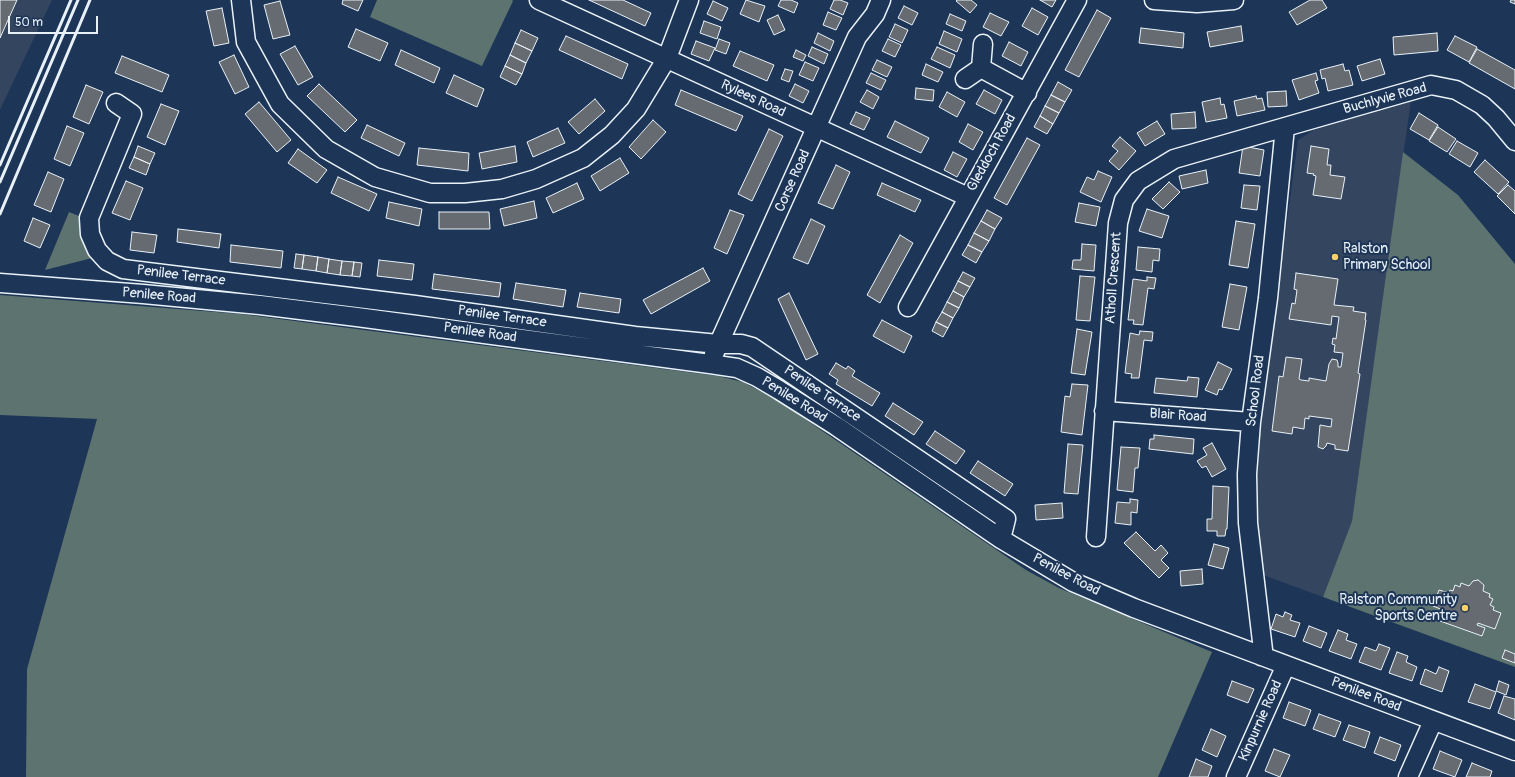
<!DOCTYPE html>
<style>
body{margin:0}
#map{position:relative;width:1515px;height:777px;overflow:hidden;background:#1d3557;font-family:Pangolin,sans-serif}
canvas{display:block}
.scale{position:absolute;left:8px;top:16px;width:90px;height:18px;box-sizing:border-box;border:2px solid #e8f1f8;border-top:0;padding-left:5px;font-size:12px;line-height:14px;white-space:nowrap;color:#e8f1f8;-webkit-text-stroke:3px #1d3557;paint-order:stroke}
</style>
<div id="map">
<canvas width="1515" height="777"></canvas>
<div class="scale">50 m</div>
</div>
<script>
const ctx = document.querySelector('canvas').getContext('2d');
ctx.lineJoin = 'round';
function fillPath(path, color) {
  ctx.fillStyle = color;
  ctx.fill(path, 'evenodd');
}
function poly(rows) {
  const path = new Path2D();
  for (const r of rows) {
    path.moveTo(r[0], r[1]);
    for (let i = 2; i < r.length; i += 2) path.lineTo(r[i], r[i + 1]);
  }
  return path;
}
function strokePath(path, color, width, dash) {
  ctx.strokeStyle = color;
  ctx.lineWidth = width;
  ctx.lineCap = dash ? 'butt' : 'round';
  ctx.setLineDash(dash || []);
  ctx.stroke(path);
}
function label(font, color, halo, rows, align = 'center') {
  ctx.font = font + ' Pangolin,sans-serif';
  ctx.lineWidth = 4;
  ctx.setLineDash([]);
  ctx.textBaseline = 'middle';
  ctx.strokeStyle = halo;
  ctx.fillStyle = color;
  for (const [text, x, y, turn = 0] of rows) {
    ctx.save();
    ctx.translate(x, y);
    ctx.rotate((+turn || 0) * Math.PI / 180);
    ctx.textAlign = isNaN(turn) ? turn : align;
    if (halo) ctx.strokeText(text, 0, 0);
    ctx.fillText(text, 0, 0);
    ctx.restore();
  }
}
const built = poly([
 [0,0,52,0,0,110],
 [1411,100,1352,521,1323,597,1263,575,1258,531,1256,488,1258,436,1298,140,1314,130]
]);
const green = poly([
 [377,0,512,0,513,1,482,66,370,17],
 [1403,152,1458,195,1515,264,1515,667,1323,597,1352,521],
 [69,212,84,218,96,257,45,270],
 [0,295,241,314,718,376,743,382,777,400,1026,570,1059,588,1212,652,1158,777,26,777,27,669,97,419,0,415]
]);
const building = poly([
 [0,0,17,0,0,38,0,0],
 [343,0,363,0,358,11,342,4,343,0],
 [589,0,623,0,651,13,645,26,589,0],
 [746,0,765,6,759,22,740,14,746,0],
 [781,0,791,0,798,3,794,13,778,6,781,0],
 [834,0,840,0,848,3,843,15,830,9,834,0],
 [957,0,971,0,977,5,970,13,956,1,957,0],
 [1040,0,1056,0,1052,7,1040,0],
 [1310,0,1322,0,1327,8,1297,25,1289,12,1310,0],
 [1511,0,1515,0,1515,4,1510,2,1511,0],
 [280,1,290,35,273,39,264,5,280,1],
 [713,1,728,8,722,21,707,14,713,1],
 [904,6,918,13,912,25,898,18,904,6],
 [222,8,229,43,214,46,206,11,222,8],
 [1032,8,1048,17,1038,35,1022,26,1032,8],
 [1097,10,1111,18,1079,77,1065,70,1097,10],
 [828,12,842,18,836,30,823,25,828,12],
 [990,13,1009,22,1001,36,983,27,990,13],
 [950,14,966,21,962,31,946,24,950,14],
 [778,15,785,30,774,35,767,20,778,15],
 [704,21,721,27,717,39,700,33,704,21],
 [895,24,908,30,902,43,889,37,895,24],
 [1241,26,1243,41,1210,47,1207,32,1241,26],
 [1141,28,1184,33,1183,48,1139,43,1141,28],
 [356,29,388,43,380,61,348,47,356,29],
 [521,30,538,38,532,51,515,43,521,30],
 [944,31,962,39,957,52,939,44,944,31],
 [818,33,834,41,830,51,814,43,818,33],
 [1437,33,1438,51,1394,55,1393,37,1437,33],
 [566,36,628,64,622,79,559,50,566,36],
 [1455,36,1477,47,1469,62,1447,50,1455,36],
 [719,39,730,43,726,54,715,50,719,39],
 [888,39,901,45,895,57,882,51,888,39],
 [696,41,715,48,709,61,691,54,696,41],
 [1009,42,1028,52,1021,66,1002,56,1009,42],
 [515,43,532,51,526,63,510,55,515,43],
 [295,46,313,77,298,85,280,54,295,46],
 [812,47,828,54,824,64,808,56,812,47],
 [937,47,955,55,950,68,931,59,937,47],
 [1477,49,1515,70,1515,89,1469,63,1477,49],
 [401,50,440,68,434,83,395,65,401,50],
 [796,50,806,55,803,61,793,57,796,50],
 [740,51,774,65,767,81,733,66,740,51],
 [234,55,249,87,235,94,219,62,234,55],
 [510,55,526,63,522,74,505,66,510,55],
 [122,56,169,75,162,92,115,73,122,56],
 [1380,59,1385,74,1362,81,1357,66,1380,59],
 [877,60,892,67,887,77,872,70,877,60],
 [805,62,819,68,813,81,799,75,805,62],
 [926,64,943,72,938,82,922,75,926,64],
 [1343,64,1345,71,1349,70,1353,85,1328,91,1325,78,1322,79,1320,70,1343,64],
 [505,66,522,74,516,85,500,77,505,66],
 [785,69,793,71,789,82,781,79,785,69],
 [871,73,886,80,881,90,866,83,871,73],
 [1316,73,1318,80,1315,81,1319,93,1299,100,1292,80,1316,73],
 [454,75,484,89,477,107,446,93,454,75],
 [1058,82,1072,90,1065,102,1051,95,1058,82],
 [319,84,357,120,345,132,307,96,319,84],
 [795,84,809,91,803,103,789,96,795,84],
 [86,85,103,92,89,124,73,117,86,85],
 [916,88,934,90,933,101,915,99,916,88],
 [681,90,743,116,736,131,675,105,681,90],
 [867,90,879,97,873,109,860,102,867,90],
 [984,90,1002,100,995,114,976,104,984,90],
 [1286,91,1287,106,1268,107,1267,92,1286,91],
 [947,92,965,102,957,117,939,107,947,92],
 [1051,95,1065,102,1059,113,1045,106,1051,95],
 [1256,96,1257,99,1262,98,1265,110,1237,116,1234,101,1256,96],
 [1220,98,1221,105,1224,104,1227,118,1206,122,1202,102,1220,98],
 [595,99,605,111,579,134,568,122,595,99],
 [259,102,291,140,277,152,245,114,259,102],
 [161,104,179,111,165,145,147,137,161,104],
 [1045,106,1059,113,1053,124,1040,116,1045,106],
 [856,112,870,118,864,130,850,124,856,112],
 [1195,112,1196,128,1172,129,1171,114,1195,112],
 [1419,113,1438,125,1429,140,1410,129,1419,113],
 [1040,116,1053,124,1047,134,1034,127,1040,116],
 [653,120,666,132,641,159,629,147,653,120],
 [895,121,929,138,921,153,887,137,895,121],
 [1157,121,1165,134,1145,146,1137,133,1157,121],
 [968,124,983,132,973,150,959,142,968,124],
 [367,125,405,143,399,156,361,138,367,125],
 [67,126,84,133,70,166,54,159,67,126],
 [1438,127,1456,139,1447,152,1429,141,1438,127],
 [558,128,565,143,533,157,527,142,558,128],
 [769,129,783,136,752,201,738,194,769,129],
 [1120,137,1136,151,1119,170,1109,161,1118,151,1112,146,1120,137],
 [1027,138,1040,145,1007,205,994,198,1027,138],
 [1457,141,1478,153,1470,167,1449,154,1457,141],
 [138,146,155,153,150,164,134,157,138,146],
 [515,146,517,162,482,169,479,153,515,146],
 [1243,146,1264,150,1260,176,1239,173,1243,146],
 [1311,146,1329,149,1327,165,1331,165,1330,175,1345,177,1341,199,1313,195,1316,176,1313,175,1314,174,1307,173,1311,146],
 [419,148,469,153,468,171,417,165,419,148],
 [298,149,327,170,317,183,288,163,298,149],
 [953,152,967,159,957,177,944,170,953,152],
 [134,157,150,164,146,175,129,168,134,157],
 [620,158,629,173,600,191,591,176,620,158],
 [1485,160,1509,182,1498,194,1474,172,1485,160],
 [836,165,850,172,833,209,818,203,836,165],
 [1206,170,1208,183,1182,189,1179,176,1206,170],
 [1098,171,1112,177,1101,202,1080,192,1087,177,1094,180,1098,171],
 [48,172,64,179,51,212,34,205,48,172],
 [338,177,377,194,369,211,331,193,338,177],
 [126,181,143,188,130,220,112,213,126,181],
 [1169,182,1180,192,1163,209,1152,199,1169,182],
 [577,183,584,199,553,213,546,198,577,183],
 [882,183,921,200,915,212,877,195,882,183],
 [1244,185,1260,186,1257,210,1241,208,1244,185],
 [1508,185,1515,191,1515,214,1497,196,1508,185],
 [534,201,537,218,504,226,500,209,534,201],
 [389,202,422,209,419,226,386,218,389,202],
 [1079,203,1100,207,1096,226,1075,222,1079,203],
 [1147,209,1169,216,1162,238,1139,231,1147,209],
 [730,210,744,215,727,254,714,248,730,210],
 [987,210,1002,218,995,229,981,221,987,210],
 [439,212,489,212,490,229,439,229,439,212],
 [33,218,50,225,40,248,24,241,33,218],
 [811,219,825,226,808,264,793,258,811,219],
 [981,221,995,229,989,241,974,233,981,221],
 [1236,221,1255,224,1248,268,1229,265,1236,221],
 [178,229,221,234,219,248,177,242,178,229],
 [132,232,157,235,154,253,130,250,132,232],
 [974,233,989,241,982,252,968,245,974,233],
 [900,235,913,243,880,303,867,295,900,235],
 [1082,244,1096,245,1094,271,1072,269,1073,260,1081,260,1082,244],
 [231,245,283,251,281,268,230,262,231,245],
 [968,245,982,252,976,263,962,255,968,245],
 [1138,247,1160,249,1159,261,1153,260,1152,272,1136,270,1138,247],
 [296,254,304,255,302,269,294,268,296,254],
 [304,255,318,257,316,271,302,269,304,255],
 [318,257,329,259,327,273,316,271,318,257],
 [329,259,342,261,340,275,327,273,329,259],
 [379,260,414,264,412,280,377,276,379,260],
 [342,261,354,262,352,276,340,275,342,261],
 [354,262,362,263,360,277,352,276,354,262],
 [703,268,710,281,651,314,643,300,703,268],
 [963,272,975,278,970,287,958,281,963,272],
 [1296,273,1338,279,1334,305,1354,307,1353,311,1366,313,1365,320,1366,320,1358,373,1360,374,1348,451,1335,449,1335,445,1327,443,1326,446,1323,449,1318,447,1320,425,1331,427,1332,419,1309,416,1309,419,1305,418,1304,429,1293,427,1292,434,1272,431,1279,376,1283,377,1286,357,1302,359,1299,379,1301,380,1309,381,1309,378,1326,381,1329,364,1332,359,1337,360,1338,363,1338,367,1341,367,1343,353,1334,352,1335,345,1332,344,1333,338,1336,339,1339,317,1332,316,1331,325,1289,319,1292,303,1295,304,1297,290,1294,289,1296,273],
 [434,274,501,283,499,297,432,289,434,274],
 [1080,276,1095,277,1090,321,1076,320,1080,276],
 [1147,277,1156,278,1154,289,1148,288,1143,325,1133,324,1134,320,1128,320,1133,279,1147,281,1147,277],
 [958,281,970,287,964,297,953,291,958,281],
 [516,283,566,290,563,307,513,299,516,283],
 [1230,284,1247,287,1239,330,1222,327,1230,284],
 [953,291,964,297,959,308,947,302,953,291],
 [580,293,621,299,619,313,577,307,580,293],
 [789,293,818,354,806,360,778,299,789,293],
 [947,302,959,308,953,318,942,312,947,302],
 [942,312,953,318,948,328,936,322,942,312],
 [882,320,912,336,904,353,873,336,882,320],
 [936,322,948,328,943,337,932,331,936,322],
 [1077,329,1092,332,1085,375,1071,373,1077,329],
 [1140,331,1153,332,1152,341,1144,340,1139,378,1131,378,1132,374,1125,373,1130,333,1139,335,1140,331],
 [1218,362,1232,369,1222,390,1219,389,1217,395,1205,390,1218,362],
 [836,363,846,369,848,366,855,371,852,376,880,393,872,406,836,384,838,380,829,374,836,363],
 [1188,377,1199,378,1197,397,1154,393,1156,378,1187,381,1188,377],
 [1072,384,1088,385,1082,435,1061,432,1065,396,1070,397,1072,384],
 [893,403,923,422,914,435,885,416,893,403],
 [935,431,965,451,956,464,926,444,935,431],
 [1154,435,1194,439,1193,454,1149,449,1150,439,1154,439,1154,435],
 [1212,443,1226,469,1212,477,1206,466,1202,468,1197,461,1207,455,1203,448,1212,443],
 [1068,444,1083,445,1078,494,1064,493,1068,444],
 [1121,447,1140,448,1138,468,1135,468,1133,492,1117,490,1121,447],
 [978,461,1013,484,1005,496,970,473,978,461],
 [1213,486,1229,487,1227,529,1226,529,1225,536,1217,536,1217,531,1207,531,1207,519,1212,519,1213,486],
 [1130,499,1138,500,1137,513,1131,512,1131,525,1115,523,1117,502,1130,503,1130,499],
 [1062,503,1063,518,1036,520,1035,505,1062,503],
 [1136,532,1155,551,1161,545,1168,553,1161,560,1169,568,1159,578,1124,543,1136,532],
 [1214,544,1229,548,1223,569,1208,565,1214,544],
 [1202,569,1203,584,1181,586,1180,571,1202,569],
 [1478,580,1484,585,1483,591,1490,594,1489,597,1493,599,1490,605,1494,607,1493,610,1501,613,1495,629,1478,623,1477,625,1485,628,1482,636,1440,621,1443,612,1449,615,1450,613,1433,606,1439,590,1449,593,1450,590,1453,591,1455,585,1460,587,1461,583,1469,586,1473,581,1478,580],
 [1285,612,1292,615,1290,620,1300,623,1295,637,1271,629,1276,614,1283,617,1285,612],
 [1309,626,1327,633,1321,648,1303,641,1309,626],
 [1338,630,1348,634,1346,640,1357,644,1351,659,1329,651,1338,630],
 [1379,644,1390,648,1381,670,1359,662,1365,647,1376,651,1379,644],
 [1505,650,1515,654,1515,663,1502,658,1505,650],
 [1397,652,1408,656,1406,662,1417,667,1412,681,1389,673,1397,652],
 [1439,667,1449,671,1442,692,1420,684,1425,669,1436,674,1439,667],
 [1232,681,1254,689,1248,703,1227,695,1232,681],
 [1499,681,1509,685,1506,695,1496,691,1499,681],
 [1475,684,1496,692,1490,709,1468,702,1475,684],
 [1504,696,1515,699,1515,720,1498,713,1504,696],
 [1289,702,1311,710,1305,726,1283,718,1289,702],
 [1319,714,1341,722,1335,737,1313,729,1319,714],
 [1349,725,1370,732,1365,748,1343,740,1349,725],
 [1211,729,1226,736,1217,757,1202,750,1211,729],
 [1380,737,1401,745,1395,761,1374,753,1380,737],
 [1274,749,1290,755,1280,777,1265,771,1274,749],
 [1440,751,1462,760,1455,777,1433,769,1440,751],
 [1196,759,1212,766,1208,777,1189,777,1196,759],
 [1472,763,1492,771,1490,777,1466,777,1472,763]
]);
const minor = poly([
 [241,0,246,42,280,104,326,149,375,177,430,193,465,193,502,189,536,179,583,158,612,135,636,109,667,58,689,0],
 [539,0,968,197],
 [1154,0,1197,3,1234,0],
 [981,68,1027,93],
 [965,79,981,68,983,44],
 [116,103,132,114,89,218,90,234,97,250,107,261,123,269,415,305,635,336,718,344,741,344,752,347,1006,519,1001,539],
 [0,283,143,294,260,305,357,317,710,364,737,368,757,377,779,390,836,426,1001,539,1073,582,1134,608,1515,751],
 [908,307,1077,0],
 [714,354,857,37,875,14,881,0],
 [1104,411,1251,422],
 [1096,537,1118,223,1124,200,1138,181,1174,159,1431,85,1456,90,1482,105,1496,118,1515,141],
 [1261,656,1263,650,1248,523,1247,474,1251,422,1268,298,1285,127],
 [1236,777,1286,665],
 [1408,777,1433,721]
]);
const rail = poly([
 [0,165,71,0],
 [0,182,78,0],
 [0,214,90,0]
]);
const markers = [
 [1335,257,4,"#ffd166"],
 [1465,608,4,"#ffd166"]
];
const streetNames = [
 ["Rylees Road",753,99,25],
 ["Buchlyvie Road",1385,99,-15],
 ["Gleddoch Road",992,153,-61],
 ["Corse Road",793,181,-66],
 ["Penilee Terrace",181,276,7],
 ["Atholl Crescent",1114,278,-86],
 ["Penilee Road",159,296,5],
 ["Penilee Terrace",502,317,8],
 ["Penilee Road",480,333,8],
 ["School Road",1256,391,-83],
 ["Penilee Terrace",822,394,34],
 ["Penilee Road",794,400,32],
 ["Blair Road",1178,416,4],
 ["Penilee Road",1066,575,28],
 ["Penilee Road",1366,695,21],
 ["Kinpurnie Road",1261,721,-66]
];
const poiNames = [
 ["Ralston",1343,249],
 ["Primary School",1343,265],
 ["Ralston Community",1457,600,"right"],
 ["Sports Centre",1457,616,"right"]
];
fillPath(built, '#33455f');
fillPath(green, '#5c736f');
fillPath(building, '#666b71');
strokePath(building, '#e8f1f8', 1);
strokePath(minor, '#e8f1f8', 21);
strokePath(minor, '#1d3557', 18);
strokePath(rail, '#e8f1f8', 3);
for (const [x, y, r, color] of markers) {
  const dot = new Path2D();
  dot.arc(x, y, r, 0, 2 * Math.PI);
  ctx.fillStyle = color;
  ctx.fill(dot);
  strokePath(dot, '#1d3557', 1.5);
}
label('14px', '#e8f1f8', '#1d3557', streetNames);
label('14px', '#e8f1f8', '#1d3557', poiNames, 'left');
</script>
